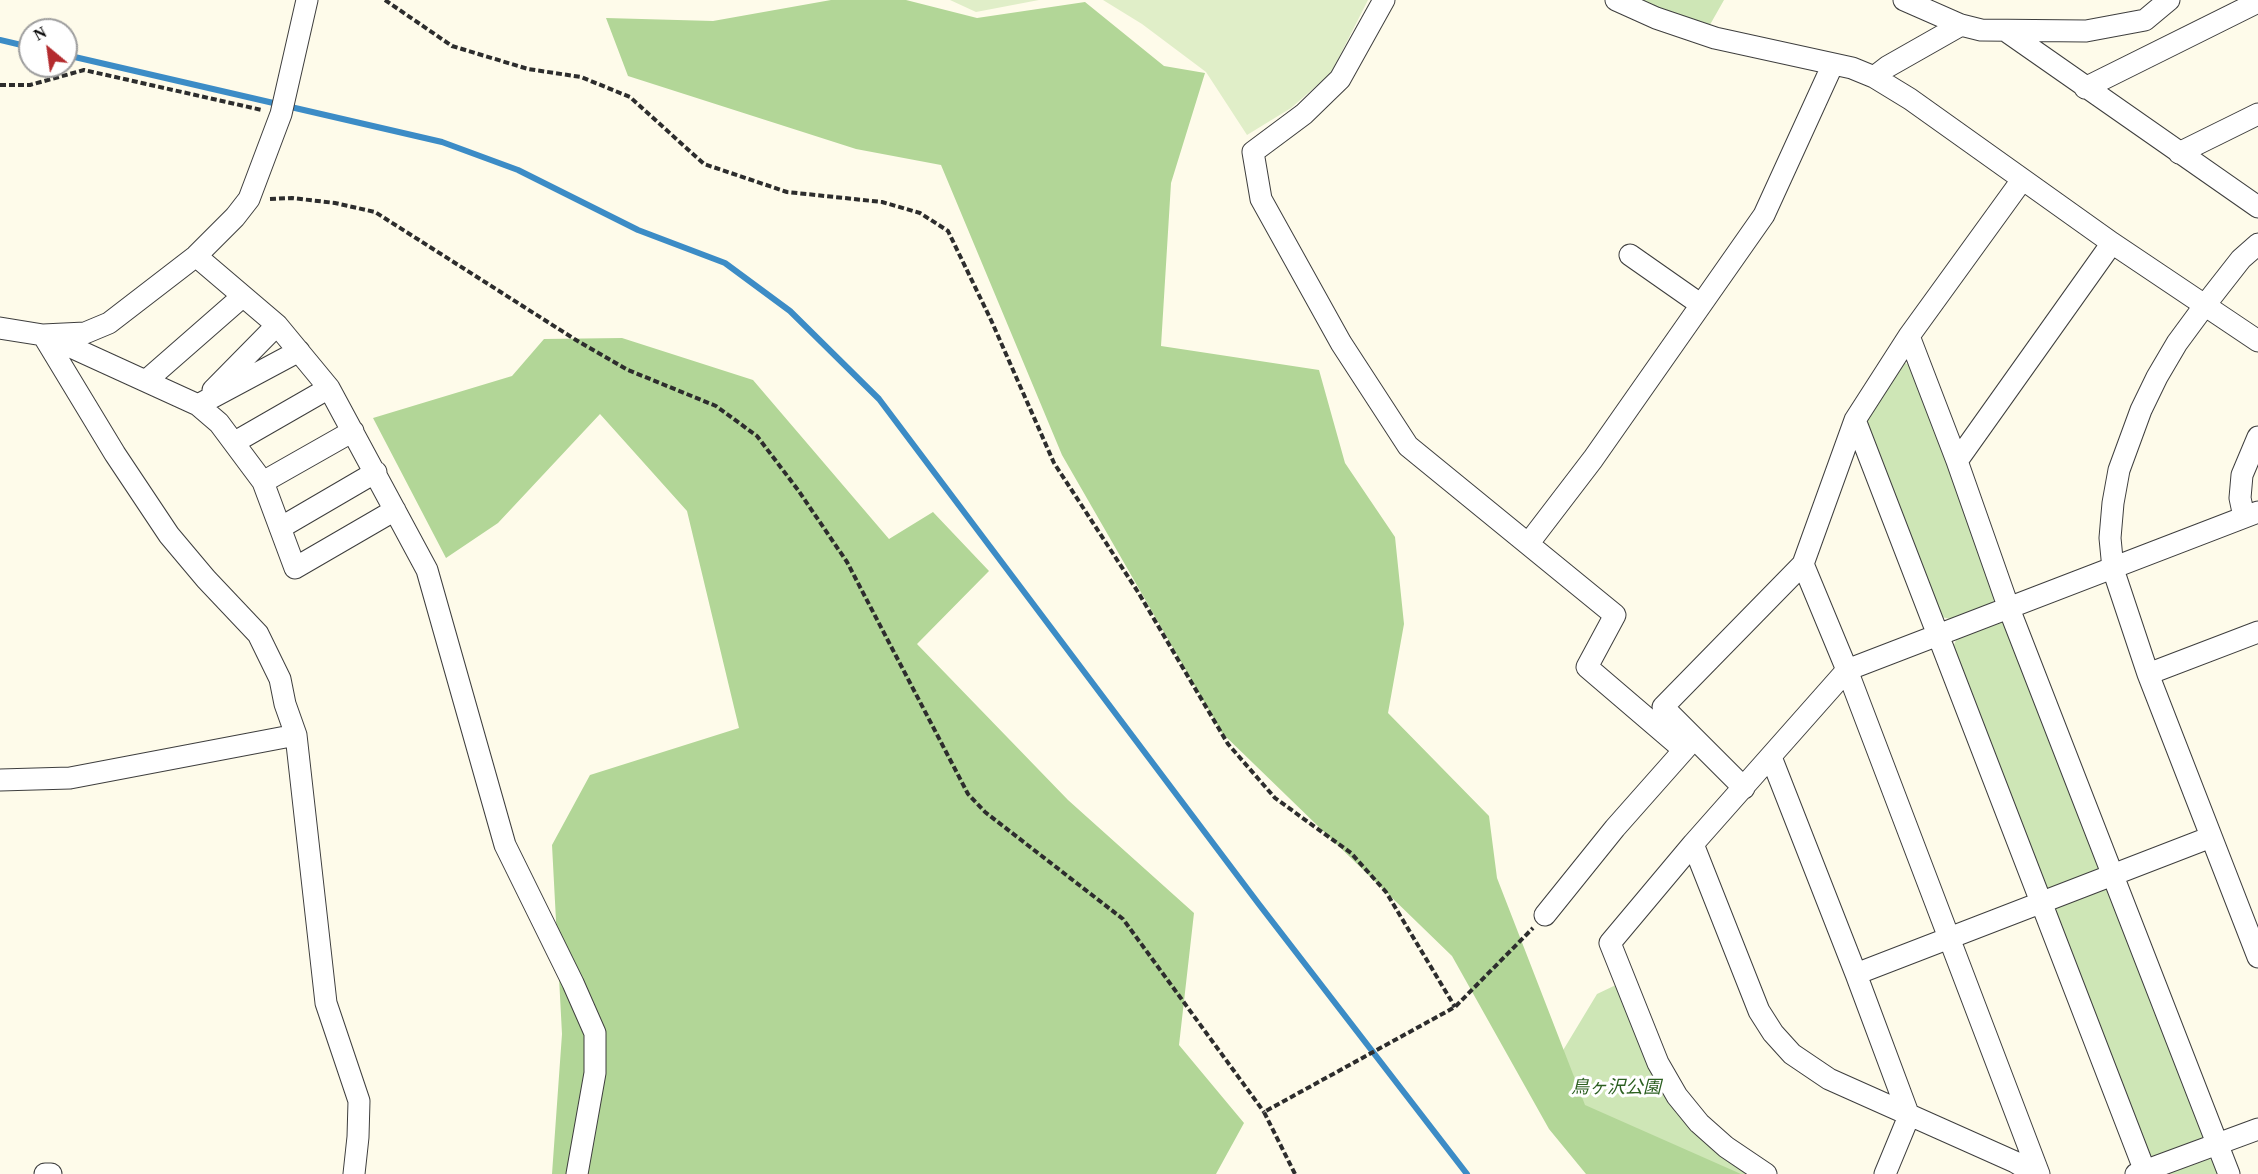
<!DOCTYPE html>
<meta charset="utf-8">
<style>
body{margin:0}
#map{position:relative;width:2258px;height:1174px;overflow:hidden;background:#fefbea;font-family:"Times New Roman",serif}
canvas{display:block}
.north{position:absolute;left:18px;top:18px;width:60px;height:60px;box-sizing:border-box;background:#fff;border:2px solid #9d9d9d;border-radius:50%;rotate:331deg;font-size:16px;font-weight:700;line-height:24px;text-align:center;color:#0b0b0b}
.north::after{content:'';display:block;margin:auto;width:21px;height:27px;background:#b42b2e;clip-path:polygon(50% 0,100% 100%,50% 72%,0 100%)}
</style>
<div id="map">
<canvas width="2258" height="1174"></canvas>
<div class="north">N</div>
</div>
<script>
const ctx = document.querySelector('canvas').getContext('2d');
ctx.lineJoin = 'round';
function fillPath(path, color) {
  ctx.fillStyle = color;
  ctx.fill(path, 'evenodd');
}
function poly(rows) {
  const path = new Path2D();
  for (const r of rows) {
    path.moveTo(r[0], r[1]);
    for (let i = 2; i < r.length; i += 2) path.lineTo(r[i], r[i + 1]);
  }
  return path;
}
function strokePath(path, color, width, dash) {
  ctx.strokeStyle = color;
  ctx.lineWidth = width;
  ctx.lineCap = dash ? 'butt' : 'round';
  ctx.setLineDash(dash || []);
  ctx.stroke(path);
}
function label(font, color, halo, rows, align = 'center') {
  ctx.font = font + ' "Times New Roman","Noto Sans JP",serif';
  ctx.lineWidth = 6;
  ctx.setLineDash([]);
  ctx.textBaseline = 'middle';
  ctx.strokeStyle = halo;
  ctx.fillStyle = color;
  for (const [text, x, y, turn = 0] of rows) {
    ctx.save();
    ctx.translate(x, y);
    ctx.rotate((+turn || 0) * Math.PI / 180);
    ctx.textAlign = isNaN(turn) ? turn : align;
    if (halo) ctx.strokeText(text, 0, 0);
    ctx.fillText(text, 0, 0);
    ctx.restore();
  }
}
const green = poly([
 [1644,0,1724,0,1707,30,1642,6],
 [1898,359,1909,365,1998,595,1992,603,1950,619,1938,616,1863,413],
 [2002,621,2008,625,2102,864,2098,874,2054,892,2043,888,1953,647,1957,638],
 [2103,888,2112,891,2206,1133,2203,1141,2160,1158,2148,1155,2055,913,2057,905],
 [1618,984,1648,1061,1749,1174,1667,1174,1580,1113,1559,1057,1597,994],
 [2209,1159,2219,1161,2224,1174,2167,1174]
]);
const forest = poly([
 [831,0,906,0,977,18,1085,2,1164,66,1205,73,1171,183,1161,346,1319,370,1345,463,1395,537,1404,624,1388,713,1489,816,1497,878,1585,1105,1741,1174,1586,1174,1549,1129,1452,956,1222,733,1062,455,941,165,856,149,628,76,606,18,713,21],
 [622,338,753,380,889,539,933,512,989,571,917,644,1068,800,1194,913,1179,1045,1244,1123,1216,1174,552,1174,562,1034,552,845,590,775,739,728,687,511,600,414,498,523,446,558,373,418,512,376,544,339]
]);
const pitch = poly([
 [950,0,1039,0,976,12],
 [1103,0,1368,0,1331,73,1291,108,1247,135,1206,72,1142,24]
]);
const stream = poly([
 [0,40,30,47],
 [66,55,442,142,518,170,638,230,725,263,790,311,879,399,1258,903,1467,1174]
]);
const path = poly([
 [385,0,452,46,528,69,581,77,630,97,704,164,787,192,882,202,920,213,948,231,991,320,1054,463,1138,592,1228,744,1275,798,1351,853,1386,892,1455,1007],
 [0,85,30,85,84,70,262,110],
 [270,199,292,198,335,203,375,212,576,340,628,370,716,406,757,436,798,490,847,562,968,794,985,812,1123,919,1264,1112],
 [1295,1174,1264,1112,1455,1007,1533,928]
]);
const minor = poly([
 [1384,0,1340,79,1304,114,1253,152,1261,199,1341,343,1408,446,1615,615,1587,667,1684,750],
 [1616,0,1656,18,1715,38,1852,68,1874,77,1910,99,2112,243,2258,341],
 [1904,0,1961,25,1981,30,2086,31,2145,20,2169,0],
 [2006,31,2258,207],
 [1874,77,1887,67,1961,25],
 [2085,88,2258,2],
 [2179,153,2258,114],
 [2258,244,2241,259,2205,305,2177,343,2157,377,2141,410,2119,470,2113,503,2110,538,2113,569,2148,674,2258,957],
 [1630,255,1700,304],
 [196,256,277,325,329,388,427,570,505,845,573,983,595,1033,595,1073,577,1174],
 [0,328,43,335,85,333,109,323,196,256,235,217,249,199,281,114,307,0],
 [43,335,115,454,169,535,206,579,258,634,280,679,285,704,296,735,326,1003,359,1101,358,1137,354,1174],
 [1909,336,1957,461,2008,606,2229,1174],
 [49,337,198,405,219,423,263,482,295,568,395,510],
 [147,380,243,296],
 [213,390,277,325],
 [198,405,299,351],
 [1855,420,2146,1174],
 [235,442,329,388],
 [1957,461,2112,243],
 [263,482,353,431],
 [2244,517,2240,498,2242,475,2258,437],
 [280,528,376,472],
 [1528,544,1593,459,1764,215,1833,64],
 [1803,564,1847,670,2039,1174],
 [2148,674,2258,632],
 [1771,757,1856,974,1909,1116,1885,1174],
 [0,780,70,778,296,735],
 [1744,788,1663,707,1803,564,1855,420,1909,336,2022,180],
 [1693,844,1759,1011,1773,1033,1792,1054,1829,1079,2015,1162,2035,1174],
 [1545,915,1615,828,1692,741],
 [1856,974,2211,837],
 [45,1174,51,1174],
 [1766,1174,1726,1147,1699,1123,1677,1096,1658,1063,1610,943,1693,844,1847,670,2258,512],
 [2136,1174,2258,1129]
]);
const parkNames = [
 ["鳥ヶ沢公園",1616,1088]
];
fillPath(green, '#cee6b6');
fillPath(forest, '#b2d697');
fillPath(pitch, '#e0eec8');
strokePath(stream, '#3c8cc6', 6);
strokePath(minor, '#3e3e3e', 23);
strokePath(path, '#2d2d2d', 4, [6, 3]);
strokePath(minor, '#fff', 21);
label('italic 18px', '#2b5f20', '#fff', parkNames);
</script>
